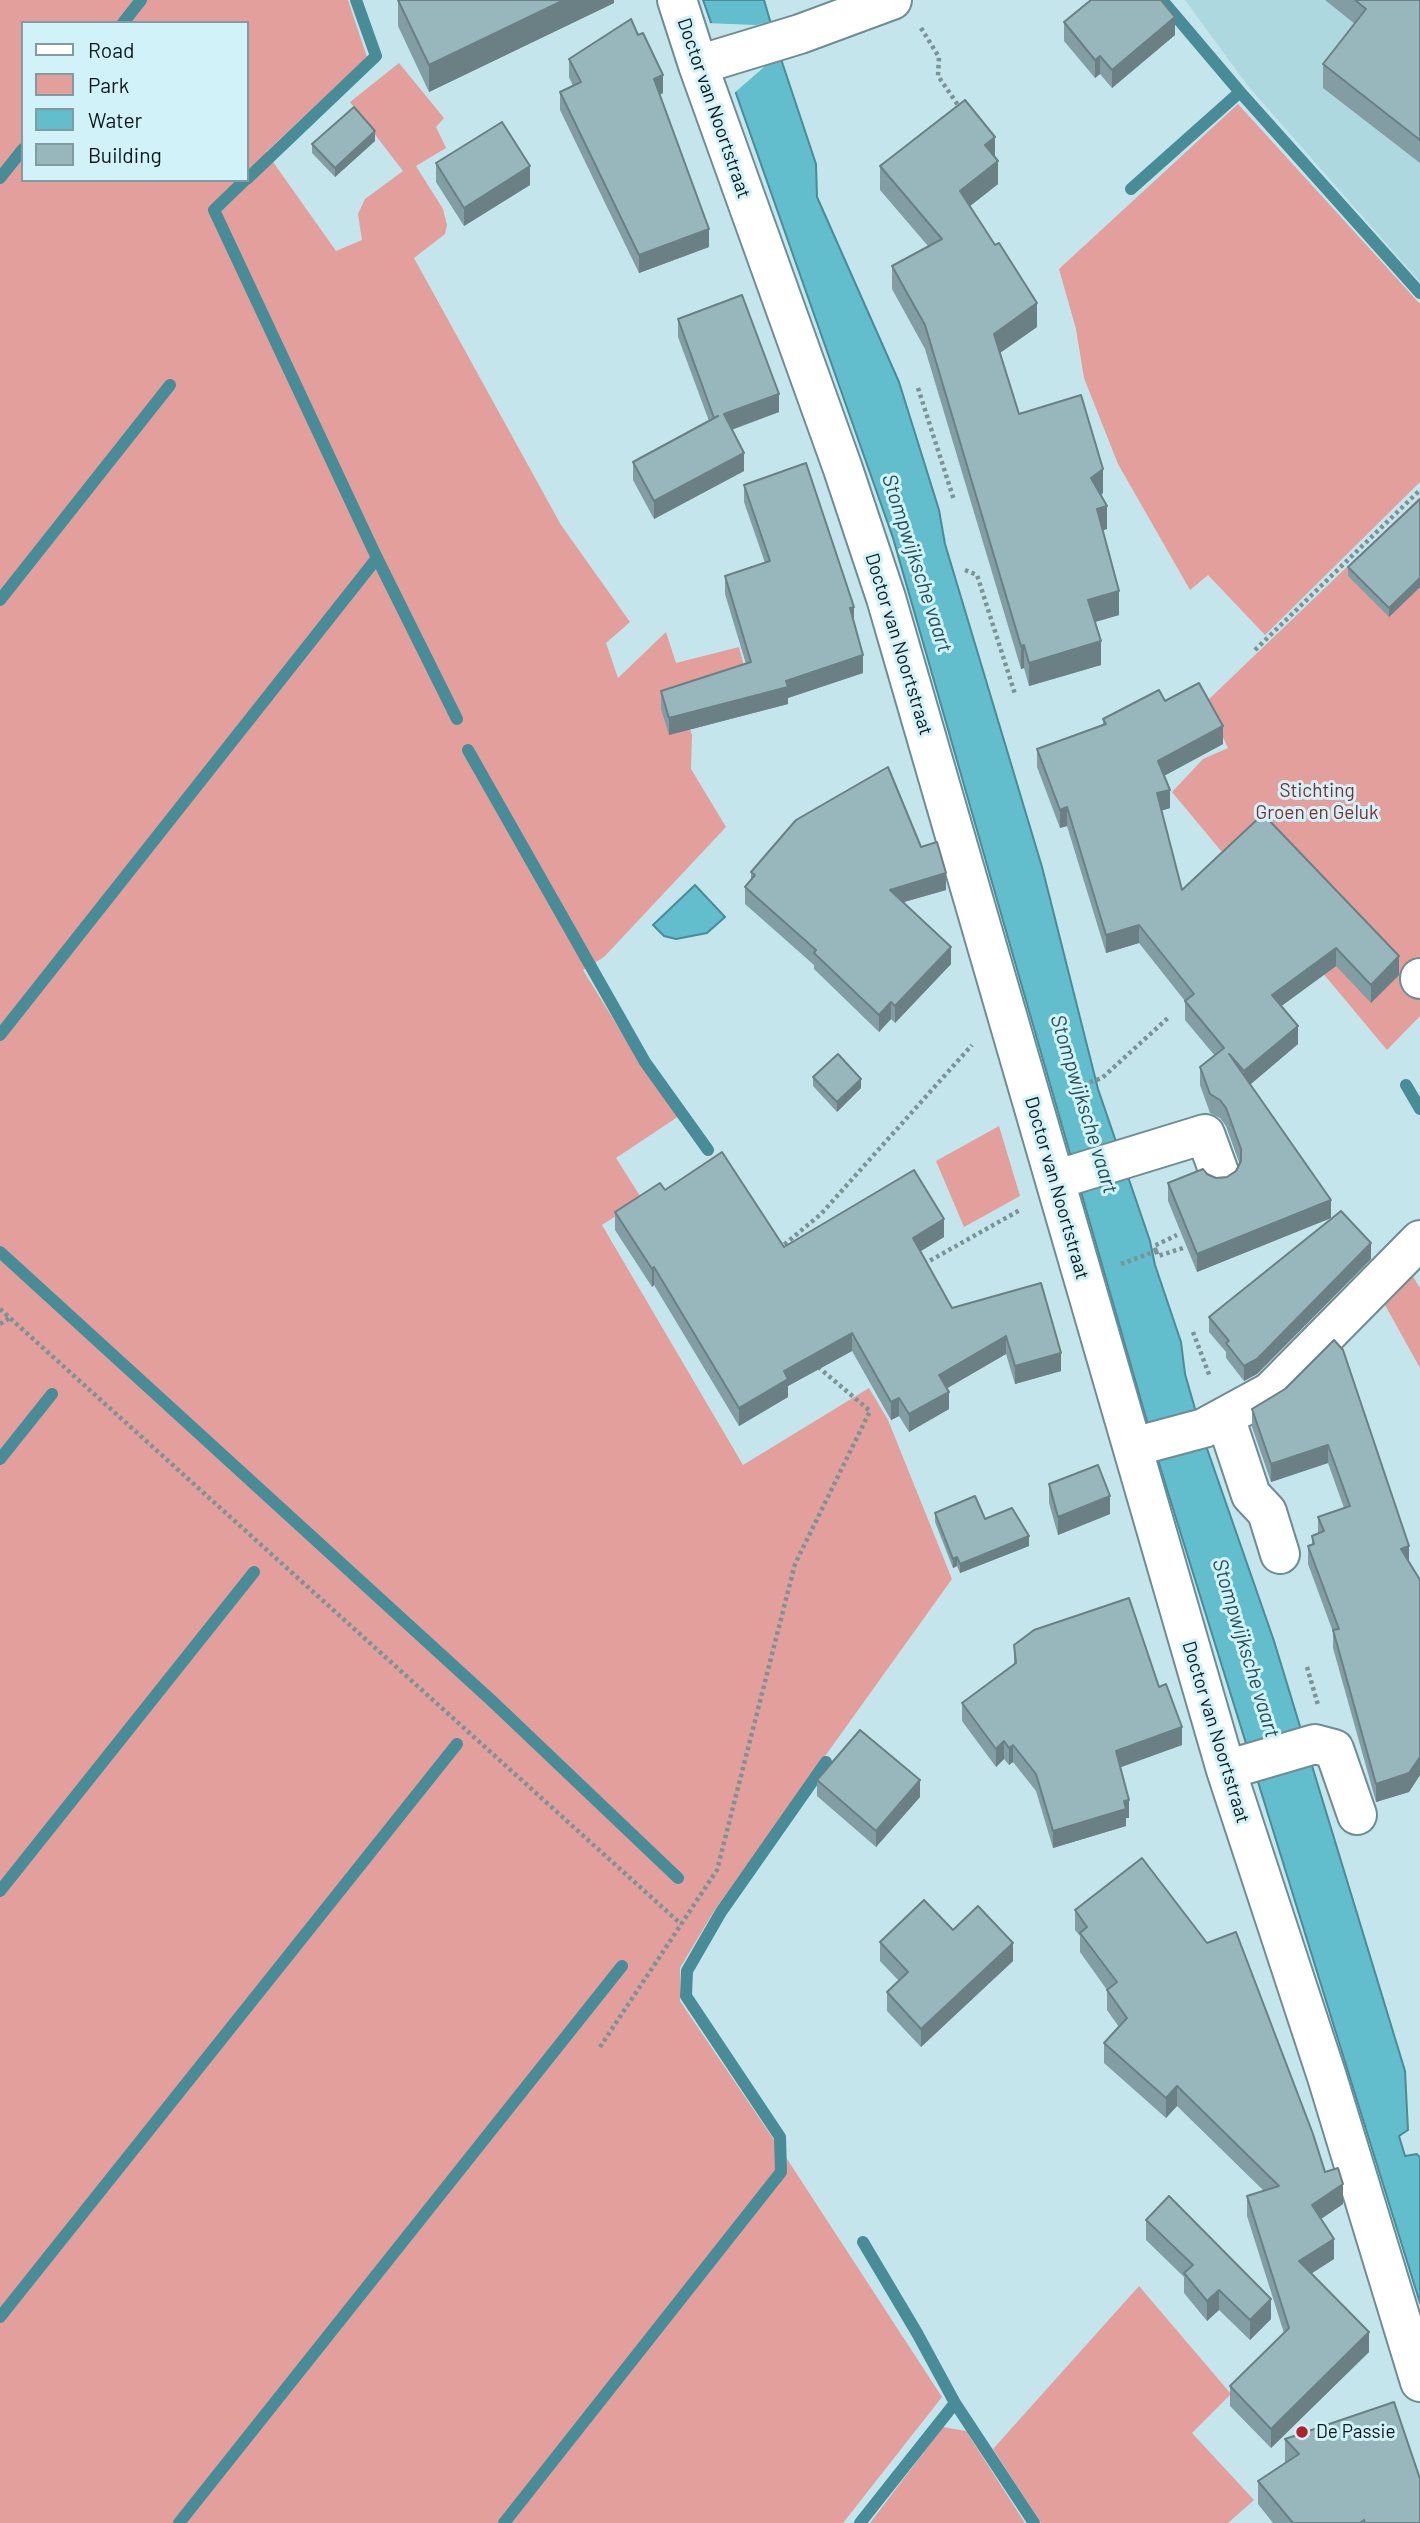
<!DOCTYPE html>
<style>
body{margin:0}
#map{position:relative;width:1420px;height:2523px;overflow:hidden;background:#c4e5eb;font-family:Barlow,sans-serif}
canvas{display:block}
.legend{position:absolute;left:21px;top:21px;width:228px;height:161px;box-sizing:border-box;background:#d1f2f9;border:2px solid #829ba0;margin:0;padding:9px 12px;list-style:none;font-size:21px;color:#0c181a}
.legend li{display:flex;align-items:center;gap:14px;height:35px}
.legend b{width:35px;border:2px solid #829ba0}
</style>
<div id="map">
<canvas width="1420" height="2523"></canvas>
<ul class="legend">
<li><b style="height:9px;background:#fff"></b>Road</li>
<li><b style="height:19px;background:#e39f9b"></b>Park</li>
<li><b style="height:19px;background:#62bdcd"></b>Water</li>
<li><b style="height:19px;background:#97b7bd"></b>Building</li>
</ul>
</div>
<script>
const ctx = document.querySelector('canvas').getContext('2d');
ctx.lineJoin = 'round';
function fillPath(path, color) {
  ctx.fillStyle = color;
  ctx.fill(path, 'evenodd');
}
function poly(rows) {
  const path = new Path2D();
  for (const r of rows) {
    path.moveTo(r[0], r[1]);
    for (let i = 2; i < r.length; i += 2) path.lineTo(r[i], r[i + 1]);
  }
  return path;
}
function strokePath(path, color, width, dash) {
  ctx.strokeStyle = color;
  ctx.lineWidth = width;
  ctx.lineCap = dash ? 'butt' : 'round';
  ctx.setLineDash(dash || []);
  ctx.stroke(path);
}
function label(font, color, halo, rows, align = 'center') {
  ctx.font = font + ' Barlow,sans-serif';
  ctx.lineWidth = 6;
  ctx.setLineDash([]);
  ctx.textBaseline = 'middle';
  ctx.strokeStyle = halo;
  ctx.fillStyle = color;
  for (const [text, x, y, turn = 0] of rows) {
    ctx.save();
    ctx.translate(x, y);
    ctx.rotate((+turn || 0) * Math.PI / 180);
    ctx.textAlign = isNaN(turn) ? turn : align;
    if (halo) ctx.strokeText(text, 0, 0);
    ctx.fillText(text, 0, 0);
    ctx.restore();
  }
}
const built = poly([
 [1185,0,1420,0,1420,282,1248,86]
]);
const green = poly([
 [0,0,348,0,367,57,266,152,336,251,362,240,358,214,365,199,403,171,350,102,399,63,444,118,436,127,446,148,416,166,443,209,447,225,445,234,414,258,561,525,630,622,606,643,618,678,666,632,676,663,739,647,747,677,680,699,692,735,691,769,726,827,604,957,583,970,641,1064,679,1116,616,1158,642,1199,602,1225,743,1465,869,1388,888,1420,952,1579,714,1911,680,1968,680,2001,789,2162,942,2397,843,2523,0,2523],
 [23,23,247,23,247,180,23,180],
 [1238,104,1420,304,1420,482,1265,635,1208,575,1190,590,1118,464,1084,378,1076,329,1059,269],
 [1420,497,1420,1016,1387,1050,1172,792,1203,759,1228,748,1206,702],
 [999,1126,1020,1196,964,1227,936,1161],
 [1409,1270,1420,1288,1420,1368,1380,1296],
 [1139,2286,1231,2394,1192,2433,1254,2500,1228,2523,1041,2523,993,2449],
 [943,2427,966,2431,1025,2523,870,2523]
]);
const water = poly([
 [703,0,764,0,783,65,816,164,817,197,899,382,939,510,945,544,1042,867,1098,1089,1150,1241,1155,1265,1181,1342,1185,1374,1204,1440,1274,1641,1405,2071,1408,2130,1399,2136,1405,2156,1417,2154,1420,2158,1420,2303,1161,1470,893,538,703,0],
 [695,885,725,917,707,933,676,939,664,936,653,925,695,885]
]);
const pier = poly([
 [773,21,784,56,771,61,732,95,706,23,756,25]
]);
const stream = poly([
 [1162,0,1240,92,1420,293],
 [123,23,141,0],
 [0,178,23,149],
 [247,179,376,56,356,0],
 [245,180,214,210,377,558,457,719],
 [1131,189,1240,92],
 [0,600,170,385],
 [468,750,645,1062,708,1150],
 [0,1035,377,558],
 [1406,1085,1420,1109],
 [0,1252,492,1701,678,1878],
 [0,1459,52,1394],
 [0,1891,254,1572],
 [0,2317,457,1744],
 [955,2403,1034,2523],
 [179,2523,622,1966],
 [504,2523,781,2172,780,2137,686,1996,687,1971,721,1912,826,1762],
 [860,2523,955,2403,917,2333,863,2242]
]);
const path = poly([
 [921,28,939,57,938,76,960,108],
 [918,388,954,500],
 [965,570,977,575,1015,694],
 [1255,650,1420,490],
 [1070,1089,1102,1078,1169,1017],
 [779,1249,821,1214,972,1045],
 [1156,1251,1158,1256,1183,1248],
 [1156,1251,1154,1246,1177,1235],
 [924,1264,1020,1210],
 [1121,1264,1156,1251],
 [0,1309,681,1924],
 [0,1324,11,1317],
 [1193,1332,1210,1377],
 [1307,1667,1318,1705],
 [600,2047,717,1870,795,1564,870,1411,817,1366]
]);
const minor = poly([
 [677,0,698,65,843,469,886,598,1226,1770,1327,2077,1420,2382],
 [698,65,800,34,892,0],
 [1420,978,1420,979],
 [1055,1180,1205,1134,1220,1175],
 [1225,1417,1251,1495,1267,1512,1280,1554],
 [1133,1447,1204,1428,1270,1392,1420,1240],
 [1226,1770,1315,1744,1334,1749,1357,1815]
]);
const wall = poly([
 [398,0,614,0,614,3,429,92,398,26],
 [1325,0,1420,0,1420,163,1323,88,1323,64,1355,24],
 [1064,22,1175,35,1112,88,1100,74,1095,78,1064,41],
 [638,35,663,93,660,95,709,247,639,273,560,110,560,92,573,86,569,77,569,59],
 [375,141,335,177,312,153,312,144],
 [995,157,998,184,970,206,1037,327,1000,353,1019,414,1103,493,1101,495,1107,529,1103,530,1119,615,1095,622,1101,665,1029,686,1024,668,1021,669,925,349,892,289,892,266,928,246,880,190,880,166],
 [436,163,530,185,464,226,436,182],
 [678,319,779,412,732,430,744,471,654,519,633,480,633,462,709,421,678,337],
 [744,485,854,623,863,673,788,698,788,704,669,735,661,709,661,691,746,664,725,594,725,576,765,563,744,502],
 [1420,499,1420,587,1389,617,1348,576,1348,567],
 [1165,701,1223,744,1164,776,1170,808,1161,811,1182,890,1263,814,1399,975,1371,1003,1336,966,1281,1006,1298,1044,1250,1084,1331,1218,1197,1272,1168,1201,1168,1183,1207,1174,1216,1178,1227,1177,1236,1171,1240,1165,1226,1126,1220,1118,1210,1113,1200,1085,1200,1067,1215,1056,1185,1020,1185,1001,1139,943,1106,953,1067,826,1060,828,1037,767,1037,749,1103,724,1103,719],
 [921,847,946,890,904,902,951,964,895,1023,891,1019,879,1032,814,969,814,965,745,904,745,887,751,880,751,872],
 [813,1077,861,1088,837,1112,813,1086],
 [665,1190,784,1247,944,1237,920,1251,952,1308,1041,1283,1061,1371,1015,1384,1006,1354,947,1388,949,1409,909,1432,899,1416,891,1420,852,1351,788,1386,788,1397,739,1426,654,1285,652,1287,615,1230,615,1212],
 [1371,1259,1257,1374,1244,1381,1226,1358,1226,1352,1209,1332,1209,1317],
 [1334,1340,1409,1562,1420,1580,1420,1775,1409,1792,1376,1802,1333,1648,1333,1632,1308,1564,1308,1546,1312,1545,1312,1536,1318,1533,1318,1517,1344,1508,1328,1463,1271,1482,1252,1427,1252,1409,1285,1389],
 [1049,1484,1110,1514,1058,1535,1049,1503],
 [935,1513,985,1519,1029,1546,960,1573,957,1566,953,1568,935,1522],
 [1014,1645,1159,1687,1182,1745,1120,1767,1129,1818,1126,1818,1126,1826,1053,1848,1036,1791,1013,1762,1009,1765,1004,1759,996,1767,962,1721,962,1703,1014,1665],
 [817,1780,920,1797,876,1847,817,1796],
 [1075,1910,1325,2172,1343,2204,1321,2219,1334,2259,1311,2274,1369,2352,1271,2448,1230,2406,1230,2386,1284,2333,1247,2216,1247,2196,1264,2191,1177,2106,1166,2118,1104,2063,1104,2043,1119,2027,1107,2010,1107,1990,1080,1952,1080,1936,1075,1930],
 [953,1930,1013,1961,921,2047,887,2011,887,1992,899,1981,880,1961,880,1942],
 [1146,2220,1271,2319,1250,2340,1219,2310,1207,2321,1184,2293,1184,2277,1146,2240],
 [1285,2439,1420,2523,1273,2523,1258,2504,1258,2481,1285,2463]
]);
const shadedWall = poly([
 [564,0,614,0,614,3,429,92,429,65],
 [1175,17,1175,35,1112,88,1112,70],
 [1100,56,1100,74,1095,78,1095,60],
 [663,75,663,93,654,97,654,79],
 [375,131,375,141,335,177,335,168],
 [995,137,995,160,985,145],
 [998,161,998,184,960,214,960,191],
 [530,166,530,185,464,226,464,208],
 [709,229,709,247,639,273,639,255],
 [1037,303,1037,327,994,357,994,334],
 [779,394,779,412,724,432,724,414],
 [744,453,744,471,654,519,654,501],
 [1103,469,1103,493,1091,501,1091,478],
 [1107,506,1107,529,1097,532,1097,509],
 [1420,578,1420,587,1389,617,1389,608],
 [1119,591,1119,615,1088,624,1088,600],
 [854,607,854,625,850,608],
 [1101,641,1101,665,1029,686,1029,663],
 [1024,645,1024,668,1021,669,1021,646],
 [863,655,863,673,788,698,788,704,669,735,669,718,786,681],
 [1223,726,1223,744,1158,779,1158,761],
 [1170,790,1170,808,1157,812,1157,793],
 [1067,807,1067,826,1060,828,1060,810],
 [946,873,946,890,890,906,890,890],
 [1139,925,1139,943,1106,953,1106,935],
 [951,947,951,964,895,1023,895,1006],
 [1336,948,1336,966,1272,1013,1272,995],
 [1399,956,1399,975,1371,1003,1371,985],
 [891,1002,891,1019,879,1032,879,1015],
 [1298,1026,1298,1044,1244,1090,1244,1071],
 [861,1079,861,1088,837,1112,837,1102],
 [1331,1200,1331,1218,1197,1272,1197,1254],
 [944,1219,944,1237,913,1256,913,1238],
 [1371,1243,1371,1259,1257,1374,1244,1381,1244,1366],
 [654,1267,654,1285,652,1287,652,1269],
 [852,1333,852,1351,788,1386,788,1397,739,1426,739,1408,784,1371],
 [1006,1336,1006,1354,939,1393,939,1375],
 [1061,1353,1061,1371,1015,1384,1015,1366],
 [949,1392,949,1409,909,1432,909,1414],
 [899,1398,899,1416,891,1420,891,1402],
 [1328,1445,1328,1463,1271,1482,1271,1464],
 [1110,1496,1110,1514,1058,1535,1058,1517],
 [1029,1536,1029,1546,960,1573,960,1564],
 [1409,1546,1409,1564,1401,1549],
 [957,1557,957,1566,953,1568,953,1559],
 [1182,1727,1182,1745,1116,1769,1116,1751],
 [1004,1741,1004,1759,996,1767,996,1749],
 [1013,1745,1013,1762,1009,1765,1009,1748],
 [1420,1757,1420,1775,1409,1792,1376,1802,1376,1784],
 [920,1780,920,1797,876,1847,876,1831],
 [1129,1800,1129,1818,1126,1818,1126,1826,1053,1848,1053,1831],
 [1013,1943,1013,1961,921,2047,921,2029],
 [1177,2086,1177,2106,1166,2118,1166,2098],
 [1343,2184,1343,2204,1312,2225,1312,2205],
 [1334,2239,1334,2259,1299,2281,1299,2261],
 [1219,2290,1219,2310,1207,2321,1207,2301],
 [1271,2299,1271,2319,1250,2340,1250,2320],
 [1369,2332,1369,2352,1271,2448,1271,2429]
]);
const building = poly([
 [398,0,564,0,429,65,398,0],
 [1091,0,1161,0,1175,17,1112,70,1100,56,1095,60,1064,22,1091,0],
 [1355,0,1420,0,1420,140,1323,64,1366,9,1355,0],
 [631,19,638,35,643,33,663,75,654,79,709,229,639,255,560,92,581,82,569,59,631,19],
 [965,100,995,137,985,145,998,161,960,191,995,245,999,243,1037,303,994,334,1019,414,1081,395,1103,469,1091,478,1107,506,1097,509,1119,591,1088,600,1101,641,1029,663,1024,645,1021,646,925,325,892,266,942,239,880,166,965,100],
 [354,107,375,131,335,168,312,144,354,107],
 [502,122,530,166,464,208,436,163,502,122],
 [742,295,779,394,724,414,744,453,654,501,633,462,718,416,714,418,678,319,742,295],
 [806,463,854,607,850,608,863,655,786,681,788,687,669,718,661,691,751,662,725,576,770,561,744,485,806,463],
 [1420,499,1420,578,1389,608,1348,567,1420,499],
 [1199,683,1223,726,1158,761,1170,790,1157,793,1182,890,1263,814,1399,956,1371,985,1336,948,1272,995,1298,1026,1244,1071,1229,1054,1331,1200,1197,1254,1168,1183,1203,1169,1207,1174,1216,1178,1227,1177,1236,1171,1241,1161,1241,1149,1226,1108,1220,1100,1210,1094,1200,1067,1224,1048,1185,1001,1194,994,1139,925,1106,935,1067,807,1060,810,1037,749,1106,724,1103,719,1159,690,1165,701,1199,683],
 [888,767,921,847,937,842,946,873,890,890,951,947,895,1006,891,1002,879,1015,814,953,816,950,745,887,755,875,751,872,796,820,888,767],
 [838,1054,861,1079,837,1102,813,1077,838,1054],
 [722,1152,784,1247,914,1170,944,1219,913,1238,952,1308,1041,1283,1061,1353,1015,1366,1006,1336,939,1375,949,1392,909,1414,899,1398,891,1402,852,1333,784,1371,788,1379,739,1408,654,1267,652,1269,615,1212,660,1183,665,1190,722,1152],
 [1341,1211,1371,1243,1257,1359,1244,1366,1226,1343,1229,1341,1209,1317,1341,1211],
 [1334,1340,1343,1350,1409,1546,1401,1549,1420,1580,1420,1757,1409,1773,1376,1784,1333,1630,1339,1629,1308,1546,1314,1544,1312,1536,1324,1531,1318,1517,1350,1506,1328,1445,1271,1464,1252,1409,1285,1389,1334,1340],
 [1098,1465,1110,1496,1058,1517,1049,1484,1098,1465],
 [975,1496,985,1519,1012,1508,1029,1536,960,1564,957,1557,953,1559,935,1513,975,1496],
 [1129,1598,1159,1687,1166,1684,1182,1727,1116,1751,1129,1800,1124,1801,1126,1809,1053,1831,1036,1774,1013,1745,1009,1748,1004,1741,996,1749,962,1703,1016,1663,1014,1645,1034,1630,1129,1598],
 [860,1730,920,1780,876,1831,817,1780,860,1730],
 [1142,1858,1207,1943,1236,1932,1313,2134,1325,2172,1338,2168,1343,2184,1312,2205,1334,2239,1299,2261,1369,2332,1271,2429,1230,2386,1289,2328,1247,2196,1279,2186,1177,2086,1166,2098,1104,2043,1127,2018,1107,1990,1117,1982,1080,1933,1087,1927,1075,1910,1142,1858],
 [924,1900,953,1930,978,1906,1013,1943,921,2029,887,1992,908,1972,880,1942,924,1900],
 [1169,2196,1271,2299,1250,2320,1219,2290,1207,2301,1184,2273,1193,2265,1146,2220,1169,2196],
 [1394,2402,1420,2479,1420,2523,1365,2523,1364,2520,1360,2523,1293,2523,1258,2481,1299,2454,1285,2439,1394,2402]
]);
const markers = [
 [1302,2432,7,"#b2202c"]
];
const streetNames = [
 ["Doctor van Noortstraat",714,108,71],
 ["Doctor van Noortstraat",899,644,73],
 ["Doctor van Noortstraat",1057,1188,74],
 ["Doctor van Noortstraat",1216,1732,73]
];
const parkNames = [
 ["Stichting",1317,791],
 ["Groen en Geluk",1317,813]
];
const poiNames = [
 ["De Passie",1316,2432]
];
const waterNames = [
 ["Stompwijksche vaart",917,563,72],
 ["Stompwijksche vaart",1084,1104,73],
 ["Stompwijksche vaart",1246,1648,73]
];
fillPath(built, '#aed8e0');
fillPath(green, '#e39f9b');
fillPath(water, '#62bdcd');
strokePath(water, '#488c97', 2);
fillPath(pier, '#c4e5eb');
strokePath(stream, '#488c97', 12);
strokePath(minor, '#6e8d93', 42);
strokePath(path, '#7a9397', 4.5, [3.5, 3.5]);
strokePath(minor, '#fff', 38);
fillPath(wall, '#829da3');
fillPath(shadedWall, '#6a8084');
fillPath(building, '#97b7bd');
strokePath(building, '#6a8084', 2);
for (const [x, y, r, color] of markers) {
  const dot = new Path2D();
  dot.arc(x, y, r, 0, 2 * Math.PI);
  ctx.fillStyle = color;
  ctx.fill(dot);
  strokePath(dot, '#d1f2f9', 2.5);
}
label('19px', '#0c181a', '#d1f2f9', streetNames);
label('19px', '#822b2c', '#d1f2f9', parkNames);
label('19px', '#0c181a', '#d1f2f9', poiNames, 'left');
label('italic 21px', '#265057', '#d1f2f9', waterNames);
</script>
